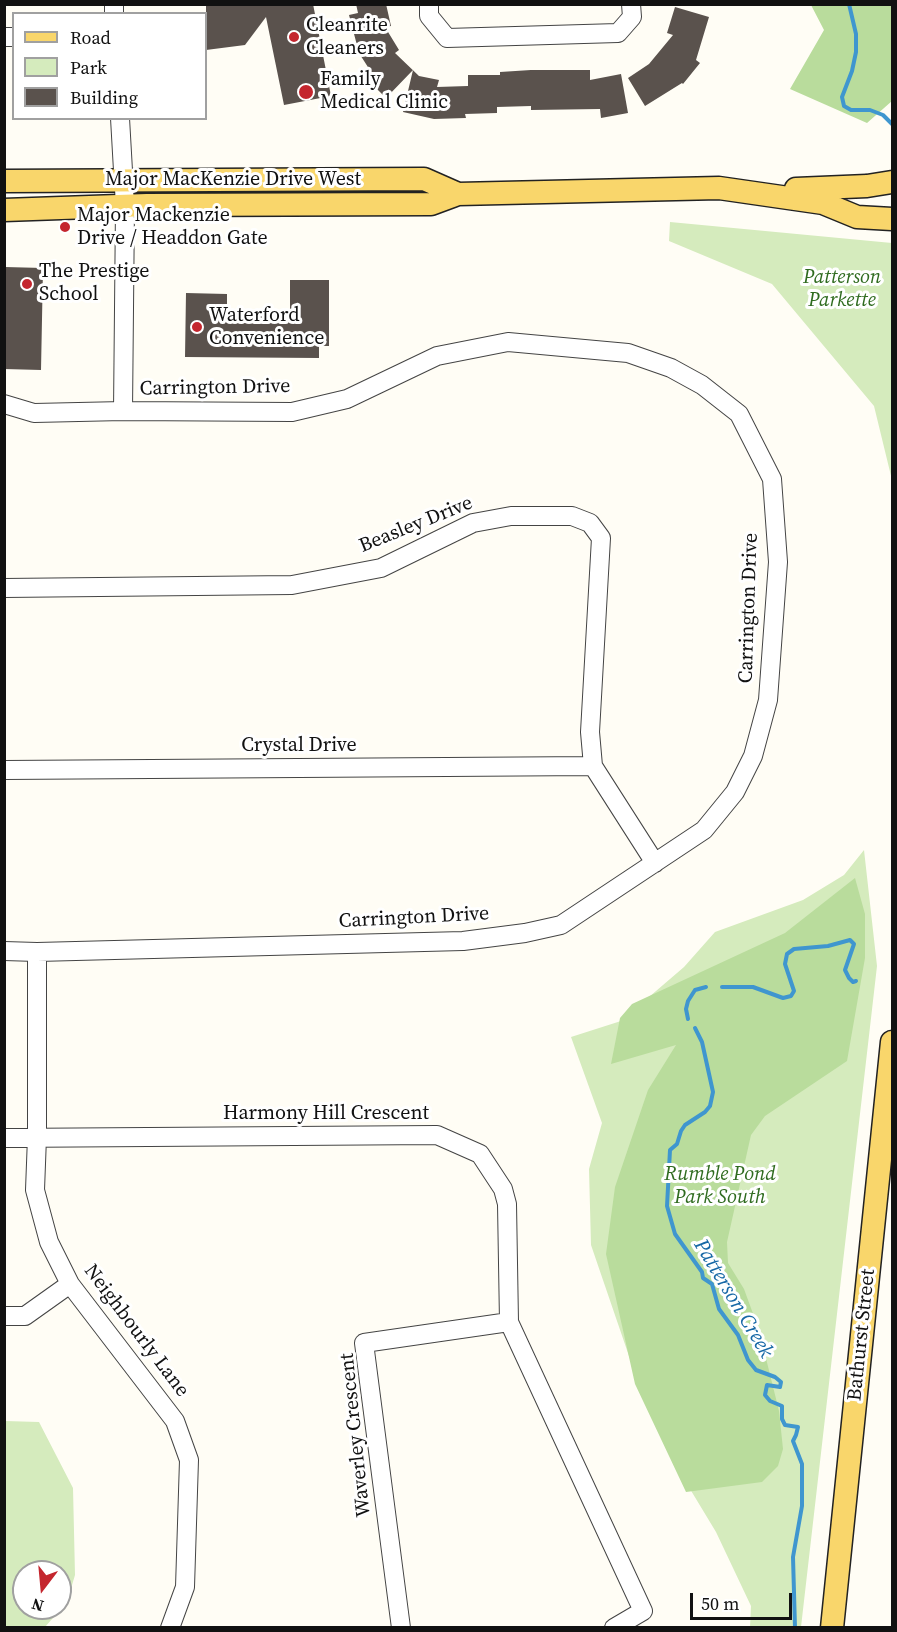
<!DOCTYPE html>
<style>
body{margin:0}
#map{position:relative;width:897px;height:1632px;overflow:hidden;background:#fffdf5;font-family:"Source Serif 4",serif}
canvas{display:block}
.frame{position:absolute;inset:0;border:6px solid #111;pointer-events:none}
.legend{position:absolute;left:12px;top:12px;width:195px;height:108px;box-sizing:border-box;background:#fff;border:2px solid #a0a0a0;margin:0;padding:8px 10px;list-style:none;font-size:18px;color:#111}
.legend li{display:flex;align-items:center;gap:12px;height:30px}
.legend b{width:30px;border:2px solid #a0a0a0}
.north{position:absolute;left:12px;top:1560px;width:60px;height:60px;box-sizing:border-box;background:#fff;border:2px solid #a0a0a0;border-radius:50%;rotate:196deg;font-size:16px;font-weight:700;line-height:24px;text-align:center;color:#111}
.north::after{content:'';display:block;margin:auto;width:21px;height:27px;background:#c4262e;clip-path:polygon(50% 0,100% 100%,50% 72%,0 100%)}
.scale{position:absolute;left:690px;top:1593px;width:102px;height:27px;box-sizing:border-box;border:3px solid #111;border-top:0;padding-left:8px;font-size:18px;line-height:21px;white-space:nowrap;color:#111;-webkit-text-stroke:4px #fff;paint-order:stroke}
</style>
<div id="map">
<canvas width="897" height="1632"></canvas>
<div class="frame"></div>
<ul class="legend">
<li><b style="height:8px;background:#f9d66b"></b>Road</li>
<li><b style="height:16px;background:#d5ebbd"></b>Park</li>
<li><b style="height:16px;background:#5a524d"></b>Building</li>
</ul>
<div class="north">N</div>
<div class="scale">50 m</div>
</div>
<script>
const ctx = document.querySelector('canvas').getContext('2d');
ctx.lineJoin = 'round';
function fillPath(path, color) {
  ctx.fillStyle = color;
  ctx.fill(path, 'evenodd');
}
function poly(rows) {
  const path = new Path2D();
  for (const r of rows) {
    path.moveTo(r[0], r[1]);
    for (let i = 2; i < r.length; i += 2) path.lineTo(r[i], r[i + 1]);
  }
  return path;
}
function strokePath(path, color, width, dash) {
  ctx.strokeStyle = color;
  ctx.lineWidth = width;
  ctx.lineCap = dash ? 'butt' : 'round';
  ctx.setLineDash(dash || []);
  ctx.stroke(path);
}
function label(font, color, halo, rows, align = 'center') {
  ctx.font = font + ' "Source Serif 4",serif';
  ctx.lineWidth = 6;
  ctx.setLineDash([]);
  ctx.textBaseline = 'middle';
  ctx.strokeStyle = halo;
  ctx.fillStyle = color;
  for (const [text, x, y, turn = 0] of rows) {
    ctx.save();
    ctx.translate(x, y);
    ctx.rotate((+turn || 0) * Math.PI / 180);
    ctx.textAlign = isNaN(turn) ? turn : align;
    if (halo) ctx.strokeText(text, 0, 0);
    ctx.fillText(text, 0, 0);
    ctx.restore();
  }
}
const green = poly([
 [670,222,892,243,892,480,874,406,772,284,669,241],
 [864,850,877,966,801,1627,750,1627,751,1606,716,1532,690,1489,643,1397,591,1245,589,1169,602,1123,571,1037,621,1021,684,967,715,932,803,900,844,875],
 [5,1421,39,1422,73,1488,75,1575,67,1602,45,1627,5,1627],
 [24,1572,60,1572,60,1608,24,1608]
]);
const forest = poly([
 [811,5,892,5,892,101,867,123,790,89,824,30],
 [855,878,865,914,865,958,847,1061,765,1116,751,1135,727,1242,728,1263,744,1289,759,1330,779,1411,783,1449,778,1466,762,1482,686,1492,635,1384,606,1254,615,1187,648,1090,676,1045,611,1064,620,1018,632,1004,785,933]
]);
const stream = poly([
 [849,4,856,34,856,52,852,71,842,97,844,106,851,110,870,110,883,115,892,124],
 [722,987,753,987,783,998,791,996,794,991,785,964,787,954,794,949,828,946,850,940,854,944,845,970,849,978,853,982,856,981],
 [688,1019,686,1009,688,1001,695,990,706,987],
 [695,1028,702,1042,713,1092,710,1106,705,1112,685,1125,681,1131,677,1144,670,1150,667,1206,675,1234,702,1272,703,1278,712,1284,719,1309,738,1335,748,1360,756,1370,775,1377,781,1382,780,1387,767,1385,765,1395,770,1401,782,1406,782,1419,785,1425,798,1427,796,1435,793,1441,802,1464,802,1506,793,1557,795,1628]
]);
const building = poly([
 [206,4,313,4,331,96,284,105,266,17,245,45,206,50],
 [356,4,386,4,391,26,385,27,399,50,395,53,419,76,439,80,437,87,468,86,468,75,500,75,500,72,531,70,590,70,590,80,621,74,628,113,601,118,600,109,531,110,531,106,497,107,497,113,465,114,466,118,434,119,403,112,413,70,386,98,371,83,375,78,357,50,358,49,349,15,358,13],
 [675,7,709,17,696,60,700,63,683,84,682,83,645,106,628,78,649,64,673,35,667,33],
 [5,267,43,268,41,370,4,369],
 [290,280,329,280,329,346,319,346,319,358,185,357,186,293,227,294,227,315,290,316]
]);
const minor = poly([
 [429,4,429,16,447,38,618,33,632,17,631,4],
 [114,14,114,4],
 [4,37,14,37],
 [120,118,125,206,123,411],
 [4,404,34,413,123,411,292,412,347,399,437,356,508,342,628,353,671,368,702,385,739,414,772,479,778,562,768,700,753,756,735,792,704,830,561,925,525,933,463,941,37,952,4,951],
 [4,588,292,585,381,568,473,523,511,516,572,516,590,523,601,538,590,732,593,766,655,863],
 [4,770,593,766],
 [37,952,37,1137,35,1190,49,1242,70,1284,175,1421,189,1460,185,1587,170,1628],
 [4,1138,437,1135,480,1154,503,1189,507,1204,509,1322,643,1611,614,1628],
 [4,1316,25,1316,70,1284],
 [401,1628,364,1343,509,1322]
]);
const major = poly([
 [4,181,424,179,458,194],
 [796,189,867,186,892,182],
 [4,210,147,205,431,204,458,194,719,188,823,203,857,217,892,219],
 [832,1628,892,1042]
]);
const markers = [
 [294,37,6,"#c4262e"],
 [306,92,8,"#c4262e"],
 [65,227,6,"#c4262e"],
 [27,284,6,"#c4262e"],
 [197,327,6,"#c4262e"]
];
const poiNames = [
 ["Cleanrite",306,26],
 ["Cleaners",306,49],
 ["Family",320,80],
 ["Medical Clinic",320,103],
 ["Major Mackenzie",77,216],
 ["Drive / Headdon Gate",77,239],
 ["The Prestige",39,272],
 ["School",39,295],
 ["Waterford",209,316],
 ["Convenience",209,339]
];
const streetNames = [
 ["Major MacKenzie Drive West",233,180],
 ["Carrington Drive",215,388,-1],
 ["Beasley Drive",416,525,-22],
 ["Carrington Drive",749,608,-88],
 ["Crystal Drive",299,746],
 ["Carrington Drive",414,918,-3],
 ["Harmony Hill Crescent",326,1114],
 ["Neighbourly Lane",136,1331,53],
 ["Bathurst Street",862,1335,-84],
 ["Waverley Crescent",356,1435,-96]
];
const parkNames = [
 ["Patterson",842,278],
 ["Parkette",842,301],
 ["Rumble Pond",720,1175],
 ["Park South",720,1198]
];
const waterNames = [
 ["Patterson Creek",733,1299,59]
];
fillPath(green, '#d5ebbd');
fillPath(forest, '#b9dc9c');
strokePath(stream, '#3f96cf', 4);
fillPath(building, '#5a524d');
strokePath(minor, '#444', 20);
strokePath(major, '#222', 25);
strokePath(minor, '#fff', 18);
strokePath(major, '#f9d66b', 22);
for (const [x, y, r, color] of markers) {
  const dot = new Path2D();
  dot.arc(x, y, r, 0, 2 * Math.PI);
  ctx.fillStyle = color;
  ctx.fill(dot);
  strokePath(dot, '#fff', 2);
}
label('20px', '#111', '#fff', poiNames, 'left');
label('20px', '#111', '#fff', streetNames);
label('italic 20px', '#2f6b1f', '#fff', parkNames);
label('italic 21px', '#1768a6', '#fff', waterNames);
</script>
